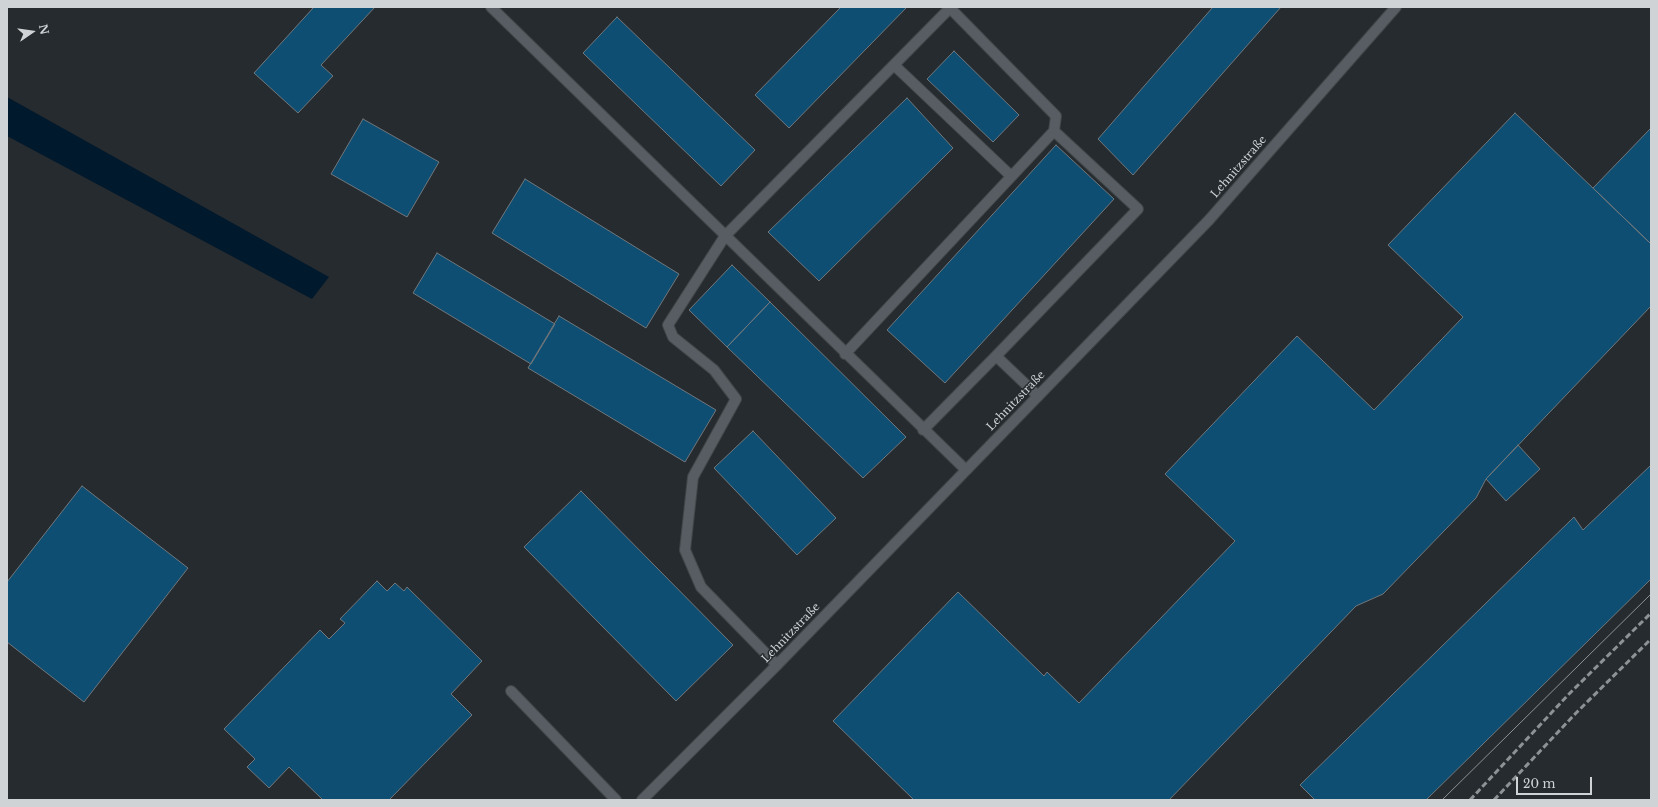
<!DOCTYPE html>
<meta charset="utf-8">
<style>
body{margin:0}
#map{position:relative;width:1658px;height:807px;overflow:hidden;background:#262b2f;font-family:"Libre Baskerville",serif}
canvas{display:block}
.frame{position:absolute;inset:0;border:8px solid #cfd3d6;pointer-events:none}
.north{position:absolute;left:12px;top:12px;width:40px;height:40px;-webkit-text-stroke:3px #262b2f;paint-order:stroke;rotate:77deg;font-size:11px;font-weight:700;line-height:16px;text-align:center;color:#cfd3d6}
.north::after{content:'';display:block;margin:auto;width:14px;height:18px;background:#cfd3d6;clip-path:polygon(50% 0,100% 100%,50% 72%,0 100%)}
.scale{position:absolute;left:1516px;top:777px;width:76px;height:18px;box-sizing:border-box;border:2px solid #cfd3d6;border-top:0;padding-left:5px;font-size:12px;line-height:14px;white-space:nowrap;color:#cfd3d6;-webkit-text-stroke:3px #262b2f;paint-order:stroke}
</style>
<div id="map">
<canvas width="1658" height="807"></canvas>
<div class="frame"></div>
<div class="north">N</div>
<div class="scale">20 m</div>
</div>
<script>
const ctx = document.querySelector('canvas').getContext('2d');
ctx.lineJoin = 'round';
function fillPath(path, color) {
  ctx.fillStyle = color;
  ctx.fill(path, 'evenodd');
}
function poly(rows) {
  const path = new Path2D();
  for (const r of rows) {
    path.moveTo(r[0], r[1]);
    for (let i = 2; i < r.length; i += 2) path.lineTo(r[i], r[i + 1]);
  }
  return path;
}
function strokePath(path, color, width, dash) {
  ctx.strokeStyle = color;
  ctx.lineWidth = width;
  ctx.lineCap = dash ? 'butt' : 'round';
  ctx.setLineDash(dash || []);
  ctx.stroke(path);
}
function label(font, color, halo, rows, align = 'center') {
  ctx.font = font + ' "Libre Baskerville",serif';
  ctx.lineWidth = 3;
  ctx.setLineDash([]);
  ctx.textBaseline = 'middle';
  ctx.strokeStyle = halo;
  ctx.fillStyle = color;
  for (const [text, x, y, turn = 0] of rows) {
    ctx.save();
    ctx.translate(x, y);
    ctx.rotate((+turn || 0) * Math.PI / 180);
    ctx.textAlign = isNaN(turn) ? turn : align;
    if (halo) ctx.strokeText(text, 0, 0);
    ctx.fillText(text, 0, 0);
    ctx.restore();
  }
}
const water = poly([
 [7,97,329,277,312,299,7,136]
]);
const building = poly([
 [314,7,375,7,321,65,333,76,298,113,254,73,314,7],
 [841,7,907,7,789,128,755,95,841,7],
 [1213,7,1281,7,1133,175,1098,139,1213,7],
 [617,17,755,150,721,186,583,53,617,17],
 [954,51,1019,115,993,142,927,79,954,51],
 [907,98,953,148,819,281,768,232,907,98],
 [1515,113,1651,244,1651,306,1486,479,1476,498,1383,594,1356,606,1169,800,914,800,833,721,958,592,1044,676,1047,672,1079,703,1235,541,1165,474,1297,336,1374,410,1463,317,1388,245,1515,113],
 [363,119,439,162,407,217,331,174,363,119],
 [1651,128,1651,244,1593,188,1651,128],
 [1056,145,1114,199,945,383,887,330,1056,145],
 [525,179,679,274,646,328,492,233,525,179],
 [437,253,555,324,531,364,413,293,437,253],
 [732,265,770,302,727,347,689,310,732,265],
 [770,302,906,437,863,478,727,347,770,302],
 [559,316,716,410,685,462,528,368,559,316],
 [753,431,836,518,797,555,714,468,753,431],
 [1518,445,1540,469,1506,501,1486,479,1518,445],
 [1651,465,1651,579,1426,800,1315,800,1300,785,1574,517,1583,530,1651,465],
 [82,486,188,568,84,702,7,642,7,582,82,486],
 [581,491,733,645,676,701,524,547,581,491],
 [377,581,387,591,395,583,404,591,407,587,482,661,451,694,472,715,389,800,323,800,289,767,269,788,247,767,255,759,224,729,320,630,329,639,345,623,340,619,377,581]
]);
const lane = poly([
 [491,7,966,470],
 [894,65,1011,176],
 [996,356,1138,209,1054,131],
 [923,430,996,356,1038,396],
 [777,665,701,587,685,550,693,477,736,399,714,370,673,337,668,325,725,236,950,8,1056,116,1054,131,845,354],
 [511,691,616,800]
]);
const secondary = poly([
 [642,800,777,665,1209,220,1396,7]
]);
const tram = poly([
 [1442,800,1651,594]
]);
const rail = poly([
 [1470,800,1568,695,1651,613],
 [1494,800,1576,713,1651,639]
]);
const streetNames = [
 ["Lehnitzstraße",1239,167,-49],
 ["Lehnitzstraße",1016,401,-46],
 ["Lehnitzstraße",791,633,-46]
];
fillPath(water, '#00192c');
fillPath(building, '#0d4e72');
strokePath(building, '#71777c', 1);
strokePath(lane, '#414649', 12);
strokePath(secondary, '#414649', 12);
strokePath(lane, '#575d62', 10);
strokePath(secondary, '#575d62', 10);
strokePath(tram, '#8d9295', 1);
strokePath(rail, '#8d9295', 3, [6, 3]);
label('11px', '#cfd3d6', '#262b2f', streetNames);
</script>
